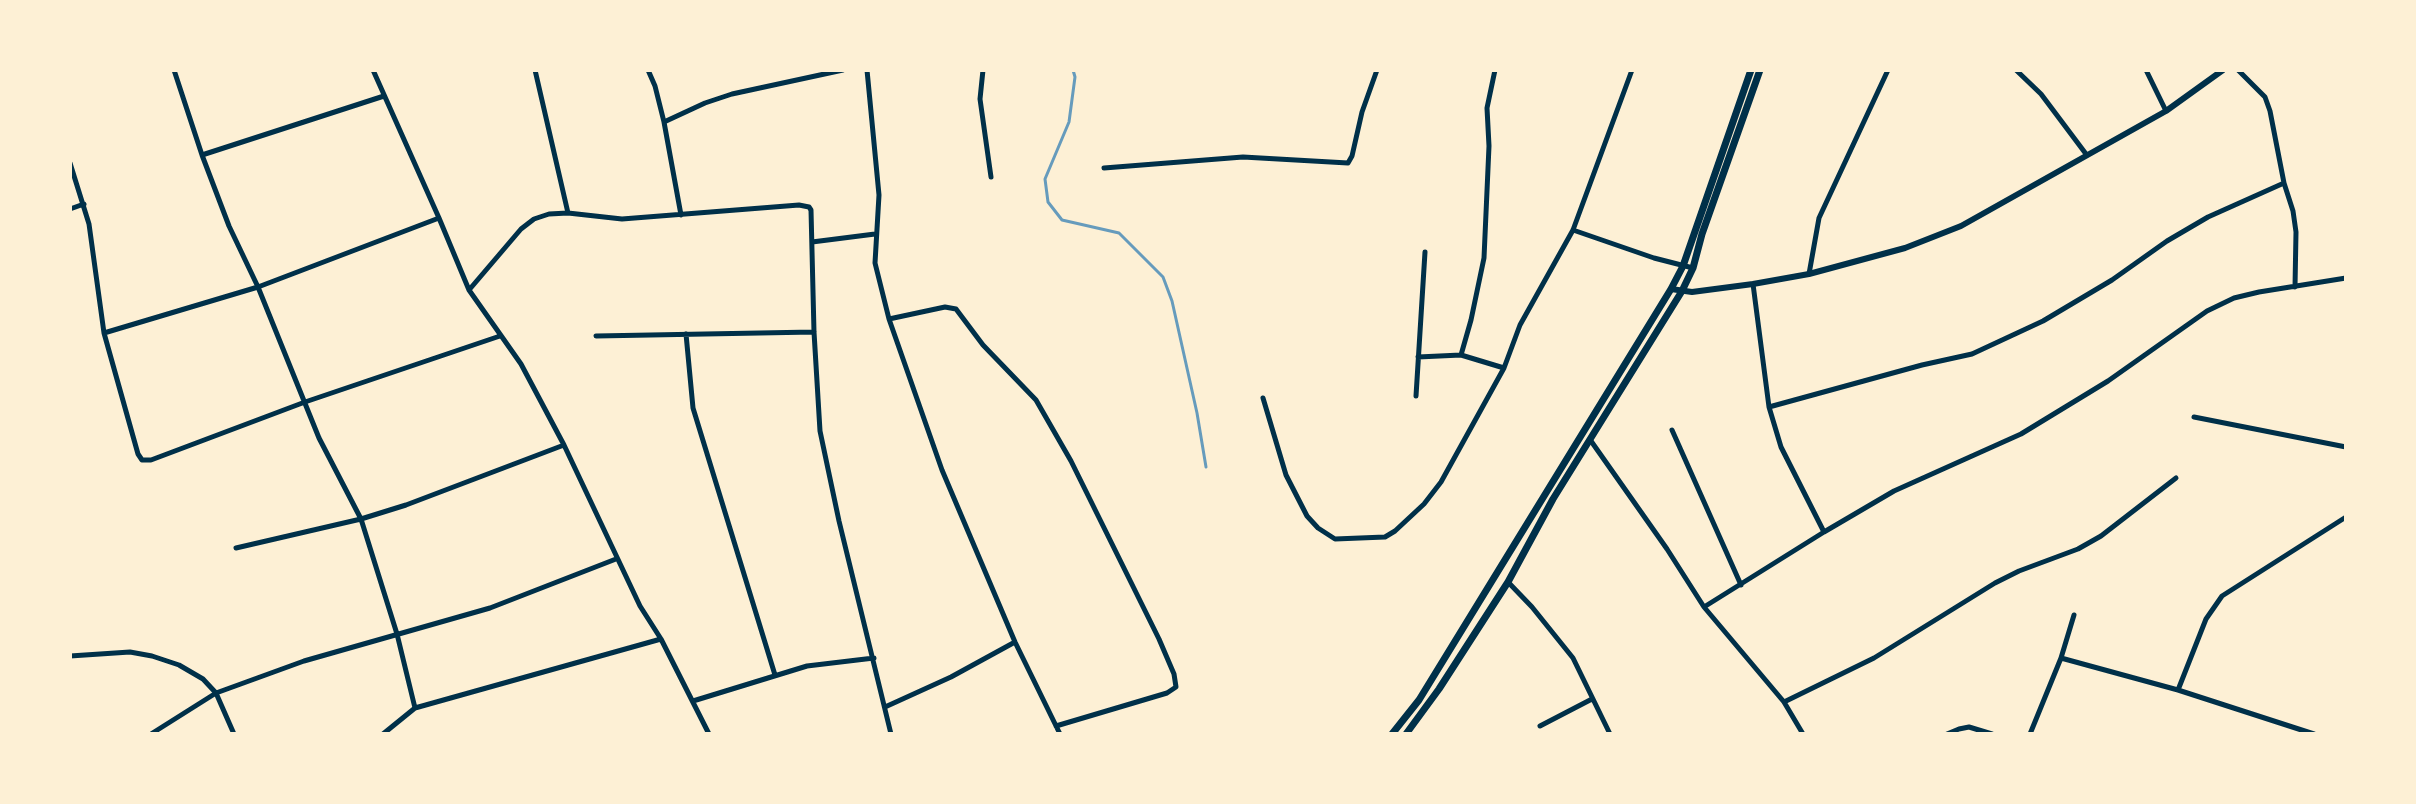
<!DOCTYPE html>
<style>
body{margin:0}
#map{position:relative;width:2416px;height:804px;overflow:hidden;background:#fdf0d5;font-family:"Fira Sans",sans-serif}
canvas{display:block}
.frame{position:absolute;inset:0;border:72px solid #fdf0d5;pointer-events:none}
</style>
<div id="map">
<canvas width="2416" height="804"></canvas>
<div class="frame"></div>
</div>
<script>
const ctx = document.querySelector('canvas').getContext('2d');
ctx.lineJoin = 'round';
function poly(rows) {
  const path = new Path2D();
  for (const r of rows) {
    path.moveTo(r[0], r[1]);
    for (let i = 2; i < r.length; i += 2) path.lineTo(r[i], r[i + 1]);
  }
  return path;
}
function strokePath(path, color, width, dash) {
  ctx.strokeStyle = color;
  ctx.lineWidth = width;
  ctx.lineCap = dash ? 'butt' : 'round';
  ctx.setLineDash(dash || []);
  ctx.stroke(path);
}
const stream = poly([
 [1073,70,1075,77,1069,122,1045,179,1048,202,1062,220,1119,233,1163,277,1172,301,1197,413,1206,467]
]);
const minor = poly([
 [174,70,202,155,229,226,258,287,319,438,361,519,397,634,415,708],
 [373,70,439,218,469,290,521,364,564,445,640,606,661,639,709,734],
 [535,70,568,213],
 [648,70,655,86,664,122],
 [867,70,879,195,875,263,889,319,942,470,1015,642,1060,734],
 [983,70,980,99,991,177],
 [2016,70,2041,94,2086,154],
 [2146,70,2166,111],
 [2238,70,2265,97,2270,111,2284,183,2293,211,2296,232,2295,287],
 [202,155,384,96],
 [70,163,89,224,104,333,138,454,142,460,151,460,305,402,500,336],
 [1104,168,1243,157,1348,163,1352,156,1362,112,1377,70],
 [70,209,84,204],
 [681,215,664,122,705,103,732,94,843,70],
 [1573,230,1654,258,1693,268],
 [812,242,875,234],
 [1809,274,1819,218,1888,70],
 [1753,284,1769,407,1781,447,1824,532],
 [469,290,521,229,534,219,549,214,568,213,622,219,799,205,809,207,811,210,814,332,820,431,839,521,891,734],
 [889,319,945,307,956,309,983,345,1036,400,1071,461,1159,639,1174,674,1176,687,1167,693,1056,726],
 [104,333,258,287,439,218],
 [686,334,693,408,775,675],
 [596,336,814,332],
 [1461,355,1471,320,1484,258,1489,146,1487,108,1495,70],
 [1418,357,1461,355,1504,368],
 [1416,396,1425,252],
 [1263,398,1286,475,1307,516,1318,528,1335,539,1385,537,1395,531,1424,504,1441,482,1504,368,1520,325,1573,230,1632,70],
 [1769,407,1922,365,1972,354,2043,321,2112,280,2167,241,2208,217,2284,183],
 [2194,417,2346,447],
 [1672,430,1741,585],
 [1591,441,1667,549,1704,607,1784,702,1803,734],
 [236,548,361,519,406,505,564,445],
 [1508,582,1532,607,1573,658,1610,734],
 [1704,607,1824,532,1894,491,2021,434,2108,381,2207,311,2234,298,2259,292,2346,278],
 [70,656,130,652,152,656,179,665,203,679,216,693,234,734],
 [2061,658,2178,690,2314,734],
 [2178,690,2206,619,2222,596,2346,517],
 [693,701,807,666,874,658],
 [1784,702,1874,658,1995,583,2019,571,2078,549,2101,536,2176,478],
 [885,707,951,677,1015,642],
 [1540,726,1592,699],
 [151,734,216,693,304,661,490,608,616,559],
 [383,734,415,708,661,639],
 [1947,734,1959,729,1969,727,1992,734],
 [2030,734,2061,658,2074,615]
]);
const tertiary = poly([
 [1671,289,1692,292,1753,284,1809,274,1905,248,1961,226,2166,111,2223,70]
]);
const secondary = poly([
 [1392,734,1419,700,1671,289,1683,266,1751,70],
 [1406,734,1439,689,1508,582,1553,499,1682,291,1693,268,1702,234,1760,70]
]);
strokePath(stream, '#669bbc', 3);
strokePath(minor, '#003049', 5);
strokePath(tertiary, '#003049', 6);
strokePath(secondary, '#003049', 7);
</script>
